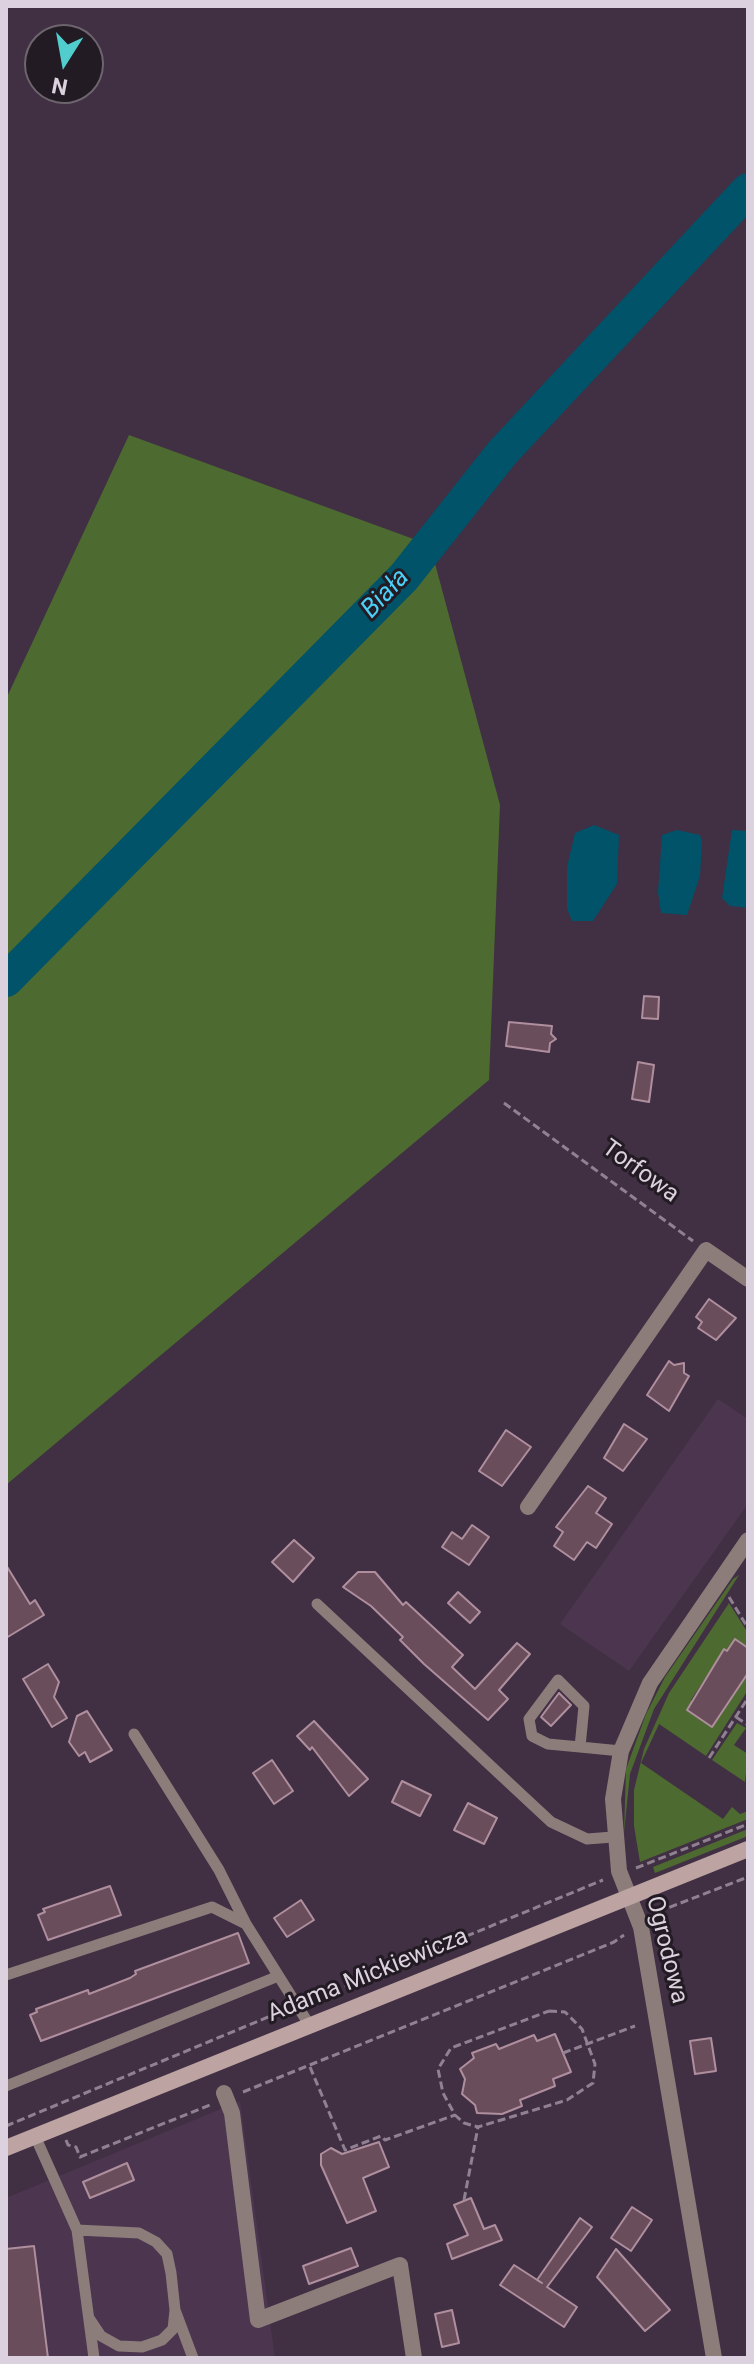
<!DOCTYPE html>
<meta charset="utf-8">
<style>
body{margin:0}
#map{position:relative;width:754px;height:2364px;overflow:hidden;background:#412f43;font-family:Roboto,sans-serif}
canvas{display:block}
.frame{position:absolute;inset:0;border:8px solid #dcd1de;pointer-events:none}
.north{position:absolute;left:24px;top:24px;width:80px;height:80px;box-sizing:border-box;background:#231b24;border:2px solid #6d646e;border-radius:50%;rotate:191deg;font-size:22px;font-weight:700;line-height:32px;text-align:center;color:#dcd1de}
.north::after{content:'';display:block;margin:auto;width:28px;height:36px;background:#52cdce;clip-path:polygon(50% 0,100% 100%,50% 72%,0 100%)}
</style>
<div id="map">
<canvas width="754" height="2364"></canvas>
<div class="frame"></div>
<div class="north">N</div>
</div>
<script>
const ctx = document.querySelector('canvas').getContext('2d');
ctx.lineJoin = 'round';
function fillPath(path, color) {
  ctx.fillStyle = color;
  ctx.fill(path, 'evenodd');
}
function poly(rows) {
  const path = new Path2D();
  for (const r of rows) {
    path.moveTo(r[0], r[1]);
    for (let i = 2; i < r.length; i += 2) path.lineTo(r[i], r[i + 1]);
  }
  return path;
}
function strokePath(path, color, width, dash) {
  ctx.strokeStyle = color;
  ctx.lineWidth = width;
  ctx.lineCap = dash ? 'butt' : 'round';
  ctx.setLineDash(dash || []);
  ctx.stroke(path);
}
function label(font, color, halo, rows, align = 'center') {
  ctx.font = font + ' Roboto,sans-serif';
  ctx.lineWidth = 6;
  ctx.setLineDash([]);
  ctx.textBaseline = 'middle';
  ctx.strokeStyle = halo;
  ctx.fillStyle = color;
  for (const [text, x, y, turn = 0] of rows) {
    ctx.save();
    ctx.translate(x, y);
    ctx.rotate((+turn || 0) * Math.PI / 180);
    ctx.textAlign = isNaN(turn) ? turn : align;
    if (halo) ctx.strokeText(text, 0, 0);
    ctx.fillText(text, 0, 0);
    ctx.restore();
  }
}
const built = poly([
 [718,1399,748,1419,748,1504,629,1671,560,1624],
 [240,2101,275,2358,6,2358,6,2198]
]);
const green = poly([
 [129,435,430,545,500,805,489,1080,6,1485,6,699],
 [739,1575,654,1709,630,1774,624,1833,626,1769,646,1714,665,1677,733,1579],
 [729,1603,748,1633,748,1648,736,1639,727,1651,724,1650,691,1700,712,1727,746,1676,748,1690,706,1756,659,1724,641,1763,723,1819,732,1807,740,1814,748,1811,748,1819,640,1862,634,1826,634,1790,644,1749,669,1693],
 [737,1723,746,1728,734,1745,748,1754,745,1782,712,1760],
 [748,1829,748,1836,655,1873,653,1867]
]);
const water = poly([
 [594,825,619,835,617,884,593,921,572,921,567,909,567,867,575,833],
 [677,830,700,835,702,841,700,876,687,915,661,913,658,892,662,835],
 [732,830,748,831,748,908,730,906,722,898]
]);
const river = poly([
 [6,980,404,577,502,453,748,190]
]);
const building = poly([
 [644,996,659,997,658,1019,642,1018,644,996],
 [509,1022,552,1026,551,1034,556,1039,550,1043,549,1052,506,1046,509,1022],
 [638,1062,654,1065,649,1102,632,1099,638,1062],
 [709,1299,736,1318,716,1340,698,1328,702,1322,696,1317,709,1299],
 [669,1361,674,1365,684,1363,684,1373,689,1376,669,1411,647,1395,669,1361],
 [624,1424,647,1439,623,1471,604,1458,624,1424],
 [506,1430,531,1447,502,1486,479,1471,506,1430],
 [588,1486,606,1498,596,1513,612,1524,596,1548,587,1542,574,1560,554,1546,563,1532,556,1527,588,1486],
 [472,1525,489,1537,469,1565,442,1547,452,1532,462,1539,472,1525],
 [294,1540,314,1558,293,1582,272,1562,294,1540],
 [6,1565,30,1604,35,1600,44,1615,6,1638,6,1565],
 [358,1572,375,1572,403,1605,406,1602,463,1655,452,1667,475,1689,517,1643,530,1654,499,1690,508,1699,488,1720,424,1664,400,1640,403,1637,371,1606,343,1587,358,1572],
 [458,1592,480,1612,470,1623,448,1603,458,1592],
 [735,1639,748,1648,748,1673,712,1727,687,1710,724,1649,727,1651,735,1639],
 [48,1664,59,1682,54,1697,67,1718,52,1727,23,1679,48,1664],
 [559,1693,571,1705,551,1726,541,1717,559,1693],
 [87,1711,112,1750,90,1762,85,1752,79,1756,69,1742,77,1716,87,1711],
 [314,1721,368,1779,349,1796,312,1747,310,1750,297,1736,314,1721],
 [272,1760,293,1791,274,1804,253,1773,272,1760],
 [402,1781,431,1795,420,1816,392,1802,402,1781],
 [468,1803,497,1818,484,1844,454,1830,468,1803],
 [110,1886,121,1915,48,1940,38,1915,45,1912,43,1909,110,1886],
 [301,1900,314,1920,287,1937,274,1918,301,1900],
 [238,1933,249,1963,41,2041,30,2015,37,2012,36,2009,88,1990,89,1994,130,1978,136,1974,135,1971,238,1933],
 [555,2034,571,2072,553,2079,555,2086,520,2100,522,2106,502,2114,477,2113,475,2105,462,2094,465,2079,460,2069,474,2058,472,2053,496,2044,499,2049,534,2035,537,2041,555,2034],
 [711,2038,716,2071,695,2074,690,2041,711,2038],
 [379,2142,389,2167,363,2178,376,2211,347,2223,321,2165,321,2154,331,2148,342,2154,379,2142],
 [127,2163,134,2180,90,2198,83,2182,127,2163],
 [471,2198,484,2229,495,2225,502,2240,452,2259,447,2244,468,2235,454,2205,471,2198],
 [632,2207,652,2220,631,2251,611,2238,632,2207],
 [580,2218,592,2227,547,2287,577,2307,564,2327,500,2285,514,2265,542,2283,537,2280,580,2218],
 [34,2246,48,2358,6,2358,6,2249,34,2246],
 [351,2248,358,2266,309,2284,303,2266,351,2248],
 [616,2249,670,2310,645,2331,597,2277,616,2249],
 [452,2310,459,2343,442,2347,435,2314,452,2310]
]);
const path = poly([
 [504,1103,693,1241],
 [729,1597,748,1628],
 [736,1717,748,1725],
 [709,1758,748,1698],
 [636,1868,748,1824],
 [663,1902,665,1909,748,1877],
 [311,2000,603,1880],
 [549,2011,565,2012,582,2029,595,2064,593,2083,567,2100,478,2127,464,2123,455,2115,443,2093,438,2069,451,2048,549,2011],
 [563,2053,635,2026],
 [310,2067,345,2150,381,2136,385,2140,455,2115],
 [243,2092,614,1942,624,1935],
 [6,2126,285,2010],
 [66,2140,68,2145,76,2147,80,2157,210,2105],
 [464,2200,478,2127]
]);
const service = poly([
 [317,1604,551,1822,587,1839,613,1837],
 [134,1734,219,1870,246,1924],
 [580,1747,548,1744,532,1736,529,1719,558,1680,584,1706,580,1747,621,1751],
 [6,1975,212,1907,246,1924,310,2026],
 [6,2086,276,1977],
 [35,2136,77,2230,94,2358],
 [77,2230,139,2233,156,2242,167,2254,171,2273,175,2310,173,2329,162,2340,142,2347,119,2346,101,2336,89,2318],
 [175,2310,193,2358]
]);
const minor = poly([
 [528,1507,706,1250,748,1279],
 [224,2093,232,2113,258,2320,400,2265,414,2358],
 [714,2358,641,1927,619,1871,613,1799,621,1751,650,1683,748,1540]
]);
const secondary = poly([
 [6,2148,748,1849]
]);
const streetNames = [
 ["Torfowa",640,1172,36],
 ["Ogrodowa",666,1950,76],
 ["Adama Mickiewicza",368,1976,-22]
];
const waterNames = [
 ["Biała",386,594,-47]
];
fillPath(built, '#4c354f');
fillPath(green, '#4d6a31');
fillPath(water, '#005368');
strokePath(river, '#005368', 34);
fillPath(building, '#694d5b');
strokePath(building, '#af8f9e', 2);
strokePath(path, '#908192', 3, [8, 4]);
strokePath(service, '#8c7d7b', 11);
strokePath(minor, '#8c7d7b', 16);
strokePath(secondary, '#bda4a2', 16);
label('24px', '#dcd1de', '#231b24', streetNames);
label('italic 26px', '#4cd0f8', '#231b24', waterNames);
</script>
